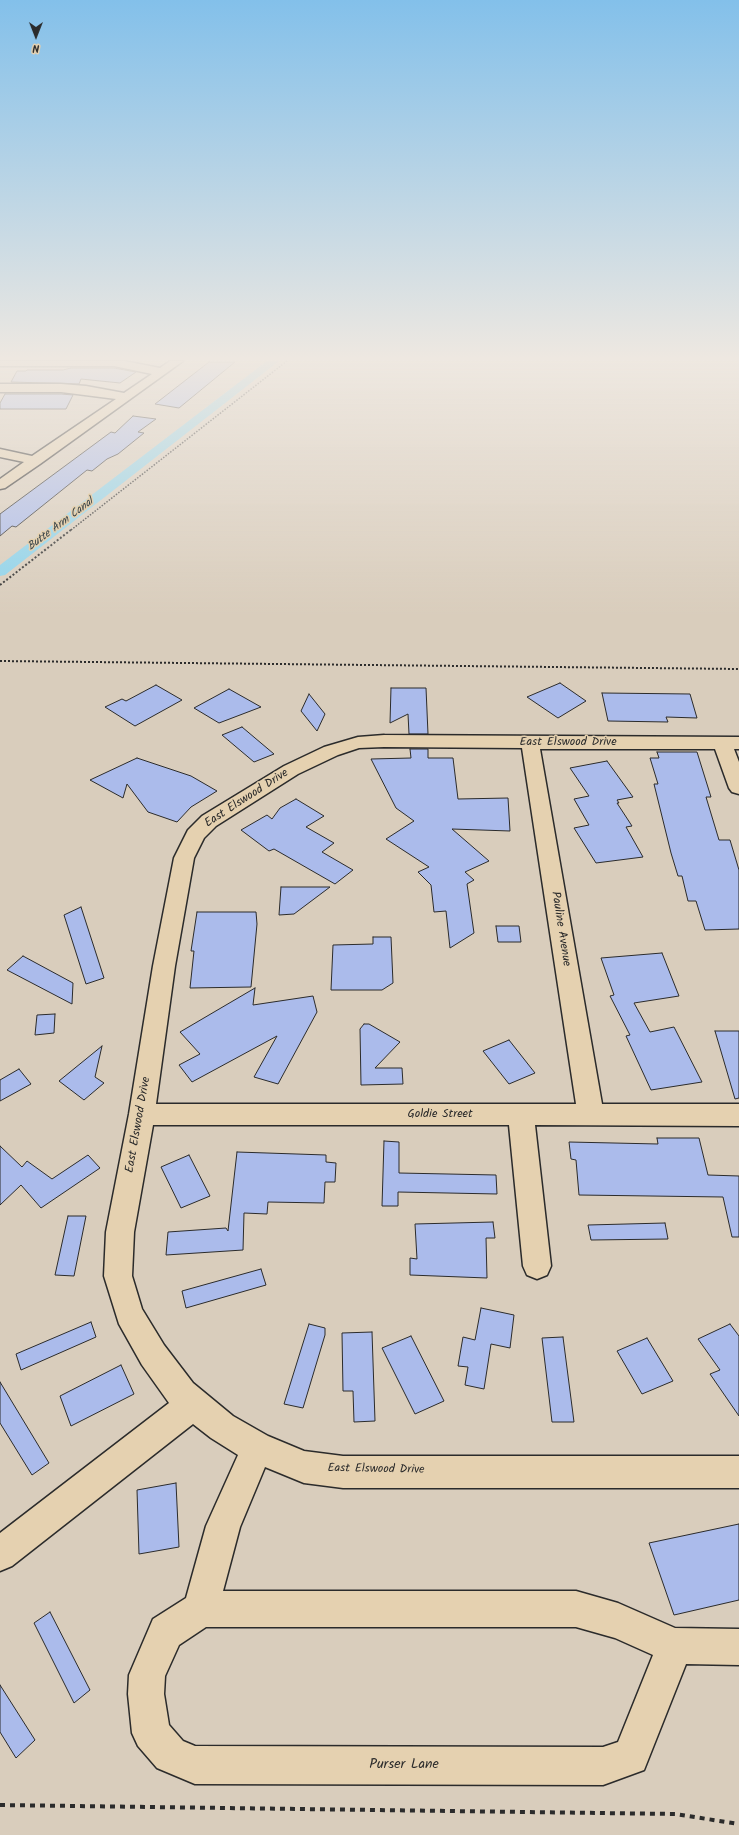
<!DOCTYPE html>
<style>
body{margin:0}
#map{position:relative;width:739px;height:1835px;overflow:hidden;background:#d9cdbc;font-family:Kalam,sans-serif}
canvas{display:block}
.north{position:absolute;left:16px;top:16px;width:40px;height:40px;-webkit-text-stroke:3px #e5d1b0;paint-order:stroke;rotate:180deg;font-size:11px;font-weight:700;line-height:16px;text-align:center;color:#2b2b2b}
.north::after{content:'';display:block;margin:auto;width:14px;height:18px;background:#2b2b2b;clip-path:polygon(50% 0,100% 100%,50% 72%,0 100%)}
</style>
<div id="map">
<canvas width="739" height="1835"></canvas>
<div class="north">N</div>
</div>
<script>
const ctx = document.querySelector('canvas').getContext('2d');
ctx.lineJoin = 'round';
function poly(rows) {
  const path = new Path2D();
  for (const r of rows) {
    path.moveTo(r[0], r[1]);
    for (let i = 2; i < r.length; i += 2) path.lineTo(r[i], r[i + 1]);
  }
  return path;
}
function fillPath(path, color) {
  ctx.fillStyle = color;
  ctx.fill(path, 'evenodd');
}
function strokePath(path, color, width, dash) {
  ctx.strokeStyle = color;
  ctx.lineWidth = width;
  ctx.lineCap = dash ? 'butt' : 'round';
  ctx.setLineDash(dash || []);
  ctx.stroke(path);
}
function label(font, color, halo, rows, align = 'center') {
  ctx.font = font + ' Kalam,sans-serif';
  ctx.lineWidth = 3;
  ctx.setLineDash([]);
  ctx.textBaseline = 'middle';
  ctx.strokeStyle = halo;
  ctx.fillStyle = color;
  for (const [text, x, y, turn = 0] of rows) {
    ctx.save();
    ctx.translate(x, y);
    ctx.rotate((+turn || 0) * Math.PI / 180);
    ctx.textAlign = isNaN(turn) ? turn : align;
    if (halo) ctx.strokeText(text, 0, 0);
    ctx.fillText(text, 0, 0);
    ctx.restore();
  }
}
const canal = poly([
 [267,361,279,361,5,575,0,576,0,565,267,361]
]);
const building = poly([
 [209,362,235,362,179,408,155,404,209,362],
 [71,368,114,368,136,372,120,383,81,379,79,384,11,382,17,371,26,371,27,370,63,370,71,368],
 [5,394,61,394,73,395,66,409,0,409,0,403,5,394],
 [133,416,156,419,138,432,144,433,118,454,107,459,92,471,87,470,16,527,12,526,0,536,0,514,111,432,115,433,133,416],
 [560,683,586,701,558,718,527,697,560,683],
 [156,685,182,700,135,726,105,707,122,699,126,701,156,685],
 [391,688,426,688,428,734,409,734,408,714,390,723,391,688],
 [229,689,261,707,219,723,194,708,229,689],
 [602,693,690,694,697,718,666,717,668,722,608,721,602,693],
 [309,694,325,714,317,731,301,711,309,694],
 [242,727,274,754,254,762,222,735,242,727],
 [410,749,428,749,428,758,453,758,458,799,508,798,510,831,452,829,489,861,465,872,474,880,467,884,474,933,450,948,446,911,434,912,431,885,418,872,429,867,386,839,414,821,396,808,371,759,411,758,410,749],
 [657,752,697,752,711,797,706,797,719,840,730,840,739,870,739,929,705,930,696,901,688,901,682,876,678,876,671,853,654,784,658,784,650,758,659,758,657,752],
 [137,758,191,776,217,791,191,807,177,822,148,812,127,784,123,798,90,780,137,758],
 [607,761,633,797,617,800,619,803,617,803,632,826,626,827,643,857,596,863,574,828,589,825,574,799,589,796,570,768,607,761],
 [296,799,324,816,306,827,334,843,322,852,353,870,335,884,274,849,269,851,241,830,267,815,272,819,280,808,296,799],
 [281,887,330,887,294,914,279,915,281,887],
 [81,907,104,978,86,984,64,915,81,907],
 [197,912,256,912,257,924,251,987,190,988,194,951,191,951,197,912],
 [496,926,519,926,521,942,498,942,496,926],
 [373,937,391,937,393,983,382,990,331,990,333,945,373,944,373,937],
 [662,953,679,996,634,1003,650,1032,674,1027,702,1082,651,1090,626,1036,630,1035,610,996,614,995,601,958,662,953],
 [23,956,73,983,72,1004,7,970,23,956],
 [255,988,253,1005,313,996,317,1012,278,1084,254,1077,277,1036,192,1082,179,1065,200,1054,180,1032,255,988],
 [55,1014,54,1033,35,1035,37,1015,55,1014],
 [364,1024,369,1024,400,1042,375,1068,402,1068,403,1084,361,1085,360,1029,364,1024],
 [715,1031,739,1031,739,1098,735,1099,715,1031],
 [509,1040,535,1073,509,1084,483,1051,509,1040],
 [102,1046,95,1077,104,1083,84,1100,59,1081,102,1046],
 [19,1069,31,1084,0,1101,0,1080,19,1069],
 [657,1138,699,1138,708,1175,739,1176,739,1237,732,1237,723,1197,579,1195,576,1160,571,1159,569,1142,658,1144,657,1138],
 [384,1141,399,1142,399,1173,496,1175,497,1194,398,1192,398,1206,382,1206,384,1141],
 [0,1146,22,1167,27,1161,52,1179,88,1155,100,1168,41,1208,21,1185,0,1205,0,1146],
 [237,1152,326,1155,326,1162,336,1163,335,1182,325,1182,324,1203,268,1202,267,1214,244,1213,243,1250,166,1255,168,1232,226,1228,228,1231,237,1152],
 [189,1155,210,1196,181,1208,161,1167,189,1155],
 [68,1216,86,1216,74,1276,55,1275,68,1216],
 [493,1222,495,1238,486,1238,487,1278,410,1275,410,1258,417,1259,415,1224,493,1222],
 [665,1223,668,1239,591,1240,588,1225,665,1223],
 [261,1269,266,1285,186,1308,182,1291,261,1269],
 [481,1308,514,1315,510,1348,491,1344,484,1389,465,1385,468,1367,458,1366,463,1337,475,1340,481,1308],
 [91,1322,96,1337,21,1370,16,1354,91,1322],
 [309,1324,325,1328,325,1335,303,1408,284,1404,309,1324],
 [730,1324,739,1336,739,1416,710,1374,720,1370,698,1339,730,1324],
 [372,1332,375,1421,354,1422,353,1391,343,1391,342,1333,372,1332],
 [411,1336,444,1401,415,1414,382,1348,411,1336],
 [563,1337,574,1422,552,1422,542,1338,563,1337],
 [647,1338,673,1381,642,1394,617,1351,647,1338],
 [121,1365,134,1394,71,1426,60,1396,121,1365],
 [0,1382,49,1463,32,1475,0,1423,0,1382],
 [176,1483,179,1547,139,1554,137,1490,176,1483],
 [739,1524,739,1600,674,1615,649,1543,739,1524],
 [50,1612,90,1690,74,1703,34,1623,50,1612],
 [0,1685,35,1740,16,1758,0,1732,0,1685]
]);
const pathFar2 = poly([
 [71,530,287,361]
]);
const pathFar1 = poly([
 [0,585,72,529],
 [0,661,739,669]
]);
const path = poly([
 [0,1805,675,1814,739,1824]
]);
const minor = poly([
 [0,361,124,361,160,368,170,361,183,361,40,464,5,488,0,489,0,479,24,462,0,457,0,449,32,456,116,399,61,392,0,392,0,384,61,384,86,386,124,393,152,374,114,366,0,366,0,361],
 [384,735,739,737,739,749,734,749,739,762,739,794,732,792,729,788,715,749,540,749,602,1104,739,1104,739,1126,535,1125,551,1266,547,1275,537,1279,527,1275,523,1266,509,1125,153,1125,134,1232,132,1276,142,1309,164,1345,193,1383,233,1416,268,1436,304,1451,343,1456,739,1456,739,1488,343,1488,304,1483,265,1467,240,1527,223,1591,576,1591,618,1603,675,1628,739,1629,739,1665,686,1664,644,1770,603,1785,195,1784,157,1768,138,1746,132,1733,128,1694,129,1675,153,1619,186,1598,206,1526,238,1455,211,1438,193,1424,12,1566,0,1571,0,1533,169,1403,142,1365,119,1324,104,1276,106,1232,129,1114,153,966,174,858,188,830,202,816,284,766,324,747,358,737,384,735],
 [384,747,522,748,576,1104,156,1104,175,966,194,858,204,838,216,826,298,774,338,755,359,748,384,747],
 [206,1627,576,1627,615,1638,653,1655,618,1742,603,1747,195,1746,183,1741,169,1725,164,1694,165,1676,179,1645,206,1627]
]);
const farWaternames = [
 ["Butte Arm Canal",61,525,-37]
];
const streetNames = [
 ["East Elswood Drive",568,743],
 ["East Elswood Drive",247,799,-33],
 ["Pauline Avenue",560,929,81],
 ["Goldie Street",440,1115],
 ["East Elswood Drive",139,1125,-80],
 ["East Elswood Drive",376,1470,1]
];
const nearStreetnames = [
 ["Purser Lane",404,1766]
];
fillPath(canal, '#8bd3ec');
fillPath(building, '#abbbeb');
strokePath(building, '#2b2b2b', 1);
strokePath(minor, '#2b2b2b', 3);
strokePath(pathFar2, '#2b2b2b', 1.5, [1.5, 1.5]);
strokePath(pathFar1, '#2b2b2b', 2, [2, 2]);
strokePath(path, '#2b2b2b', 4, [5, 5]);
fillPath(minor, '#e5d1b0');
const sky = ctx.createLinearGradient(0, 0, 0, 618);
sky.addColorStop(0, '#83c0ea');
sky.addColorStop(0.58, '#eee8e1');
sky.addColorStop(1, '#eee8e100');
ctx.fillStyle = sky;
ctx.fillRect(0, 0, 739, 618);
label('italic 11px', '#394448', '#e5d1b0', farWaternames);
label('12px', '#2b2b2b', '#e5d1b0', streetNames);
label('14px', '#2b2b2b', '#e5d1b0', nearStreetnames);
</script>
